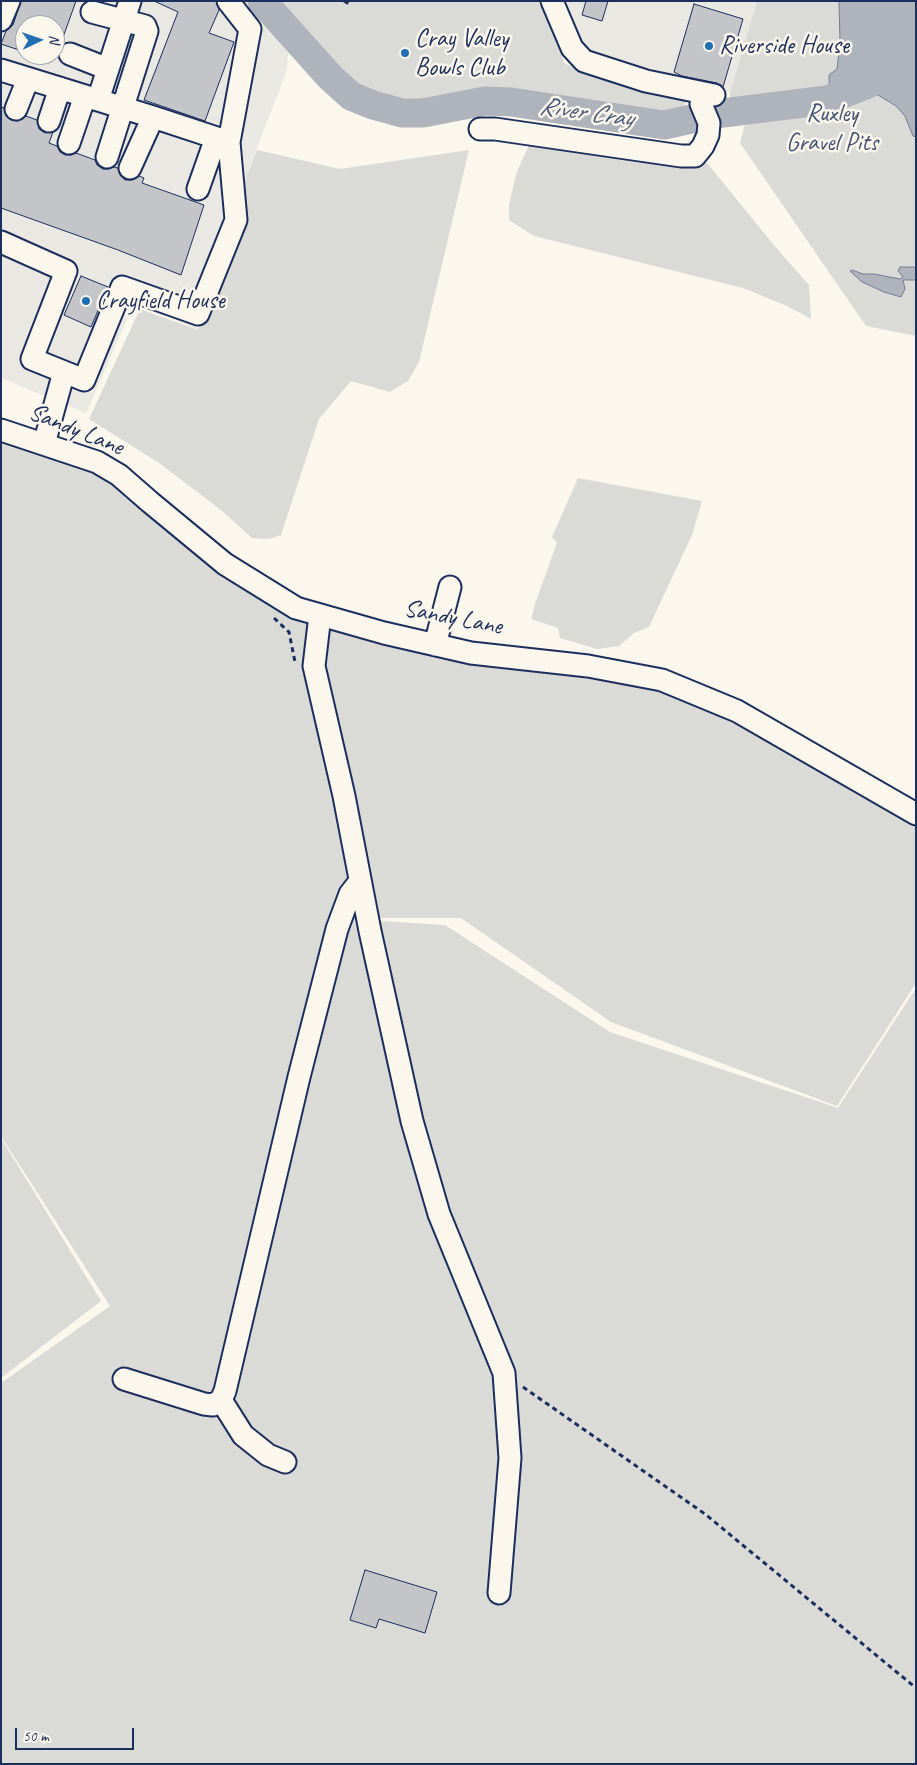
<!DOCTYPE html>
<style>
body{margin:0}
#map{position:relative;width:917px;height:1765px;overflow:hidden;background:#fbf7ec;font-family:Caveat,sans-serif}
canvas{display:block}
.frame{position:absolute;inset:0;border:2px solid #1b2f5e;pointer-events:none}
.north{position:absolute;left:15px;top:15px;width:50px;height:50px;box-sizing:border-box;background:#fbf7ec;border:1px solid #a1a7b3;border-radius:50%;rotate:87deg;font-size:14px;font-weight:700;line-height:20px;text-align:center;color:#1b2f5e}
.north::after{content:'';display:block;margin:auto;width:18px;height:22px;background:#1f6fb2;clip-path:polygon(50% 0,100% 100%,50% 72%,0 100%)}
.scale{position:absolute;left:15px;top:1728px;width:119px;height:22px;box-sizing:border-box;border:2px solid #1b2f5e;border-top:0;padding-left:6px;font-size:15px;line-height:18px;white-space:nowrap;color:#1b2f5e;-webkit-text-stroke:4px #fbf7ec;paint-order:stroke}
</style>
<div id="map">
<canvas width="917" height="1765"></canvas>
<div class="frame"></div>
<div class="north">N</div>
<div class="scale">50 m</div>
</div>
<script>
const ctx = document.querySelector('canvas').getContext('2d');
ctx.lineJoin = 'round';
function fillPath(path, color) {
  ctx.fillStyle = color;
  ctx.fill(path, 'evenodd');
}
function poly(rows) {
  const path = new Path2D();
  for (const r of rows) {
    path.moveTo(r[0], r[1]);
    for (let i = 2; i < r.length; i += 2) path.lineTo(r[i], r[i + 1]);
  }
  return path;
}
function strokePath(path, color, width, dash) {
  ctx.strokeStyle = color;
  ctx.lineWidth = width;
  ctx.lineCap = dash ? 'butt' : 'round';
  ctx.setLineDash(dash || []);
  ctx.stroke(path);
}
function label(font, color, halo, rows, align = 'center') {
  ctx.font = font + ' Caveat,sans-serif';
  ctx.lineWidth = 5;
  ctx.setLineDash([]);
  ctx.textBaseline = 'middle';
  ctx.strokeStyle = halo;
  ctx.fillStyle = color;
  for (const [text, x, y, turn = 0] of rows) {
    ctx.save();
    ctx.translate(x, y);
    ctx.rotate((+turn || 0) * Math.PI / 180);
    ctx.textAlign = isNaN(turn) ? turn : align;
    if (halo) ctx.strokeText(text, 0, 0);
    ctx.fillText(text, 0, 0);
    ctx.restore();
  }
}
const built = poly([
 [6,1,254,1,289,40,287,70,242,187,243,222,198,330,135,301,86,413,1,378,1,14],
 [25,25,55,25,55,55,25,55],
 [555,1,757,1,730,92,647,77,586,58]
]);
const green = poly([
 [270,1,538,1,565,64,686,96,684,116,665,118,508,99,477,98,422,108,387,104,363,93,339,72],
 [757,1,916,1,916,336,866,326,740,143,752,98,729,106,730,92],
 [529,145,691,165,707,163,778,250,809,285,811,319,787,306,743,288,534,236,509,220,509,205,516,174],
 [257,150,340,169,469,150,419,362,408,381,390,392,351,381,319,419,281,535,269,539,252,538,221,510,159,463,89,419,140,309,198,330,243,222,242,187],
 [1,436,96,464,316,619,367,920,445,925,610,1032,838,1108,916,988,916,1764,1,1764,1,1383,110,1306,1,1136],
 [578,478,702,501,692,535,649,627,634,633,619,646,597,649,560,638,558,628,531,619,536,601,557,543,552,537],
 [324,620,662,681,916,817,916,983,837,1106,611,1022,461,918,377,918,318,667],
 [1,1138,101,1301,1,1378]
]);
const water = poly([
 [839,1,916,1,916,137,913,136,905,116,896,106,878,95,869,94,844,103,830,105,829,75,837,69,840,43,839,1],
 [900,267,916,267,916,280,903,280,905,289,901,297,884,292,862,282,850,271,852,270,863,274,874,274,900,279,903,277,898,271,900,267]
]);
const river = poly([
 [262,1,330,77,351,96,373,105,402,113,423,113,485,101,511,102,664,125,715,114,827,100,868,84]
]);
const building = poly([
 [21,1,76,1,57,54,55,54,55,25,25,25,25,52,1,44,6,31,13,25,21,1],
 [154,1,216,1,219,10,209,33,234,42,205,121,144,100,178,12,154,1],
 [586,1,608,1,602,21,582,15,586,1],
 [694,4,743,19,723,87,717,83,682,76,674,72,694,4],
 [1,107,4,108,6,116,11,120,18,121,26,116,37,120,39,129,45,133,53,132,49,143,57,146,60,152,65,155,71,155,76,153,95,160,97,165,103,169,109,169,114,167,118,168,120,175,125,180,132,180,139,176,144,178,142,183,204,205,181,275,118,250,1,208,1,107],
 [81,276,108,287,91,327,64,315,81,276],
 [365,1570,437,1592,425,1633,379,1619,376,1628,350,1620,365,1570]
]);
const path = poly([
 [344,1,349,4],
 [274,618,289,632,295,662],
 [523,1387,705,1514,916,1688]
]);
const minor = poly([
 [552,1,572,48,584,61,646,81,714,95],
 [92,12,145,26,147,31,107,157],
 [1,20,9,1],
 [70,54,108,69],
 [1,70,153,117,229,142,250,29,228,1],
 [98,100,130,1],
 [16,109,28,79],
 [49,121,60,88],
 [480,129,495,129,681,156,695,156,703,146,708,135,709,123,701,104,703,93],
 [69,143,85,96],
 [130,168,153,117],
 [198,189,216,138],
 [1,242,66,271,32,359,84,380,122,287,198,314,236,220,229,142],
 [1,430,97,462,119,475,150,502,225,564,296,608,384,633,471,653,588,666,662,680,737,711,916,814],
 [44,444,64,372],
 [320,615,314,666,344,796,370,931,412,1121,439,1214,504,1373,510,1458,499,1593],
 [435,645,450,587],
 [124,1379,204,1404,213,1405,221,1400,225,1391,299,1077,337,929,350,894,360,881],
 [221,1400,243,1435,268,1455,285,1462]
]);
const markers = [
 [709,46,5,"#1f6fb2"],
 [405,53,5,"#1f6fb2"],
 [86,301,5,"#1f6fb2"]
];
const poiNames = [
 ["Cray Valley",415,39],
 ["Bowls Club",415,68],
 ["Riverside House",719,46],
 ["Crayfield House",96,301]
];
const parkNames = [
 ["Ruxley",832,114],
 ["Gravel Pits",832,143]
];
const streetNames = [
 ["Sandy Lane",76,430,22],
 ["Sandy Lane",453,618,11]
];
const waterNames = [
 ["River Cray",586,113,8]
];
fillPath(built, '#eae8e2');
fillPath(green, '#dadad7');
fillPath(water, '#afb3bb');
strokePath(water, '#747e96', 1);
strokePath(river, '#afb3bb', 29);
fillPath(building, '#c3c5c9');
strokePath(building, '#1b2f5e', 1);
strokePath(minor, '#1b2f5e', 25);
strokePath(path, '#1b2f5e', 3, [5, 4]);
strokePath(minor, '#fbf7ec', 21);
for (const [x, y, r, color] of markers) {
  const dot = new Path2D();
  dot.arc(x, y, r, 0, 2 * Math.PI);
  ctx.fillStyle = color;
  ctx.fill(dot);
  strokePath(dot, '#fbf7ec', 2);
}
label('25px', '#1b2f5e', '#fbf7ec', poiNames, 'left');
label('25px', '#415176', '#fbf7ec', parkNames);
label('25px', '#1b2f5e', '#fbf7ec', streetNames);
label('italic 26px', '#47577a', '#fbf7ec', waterNames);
</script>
